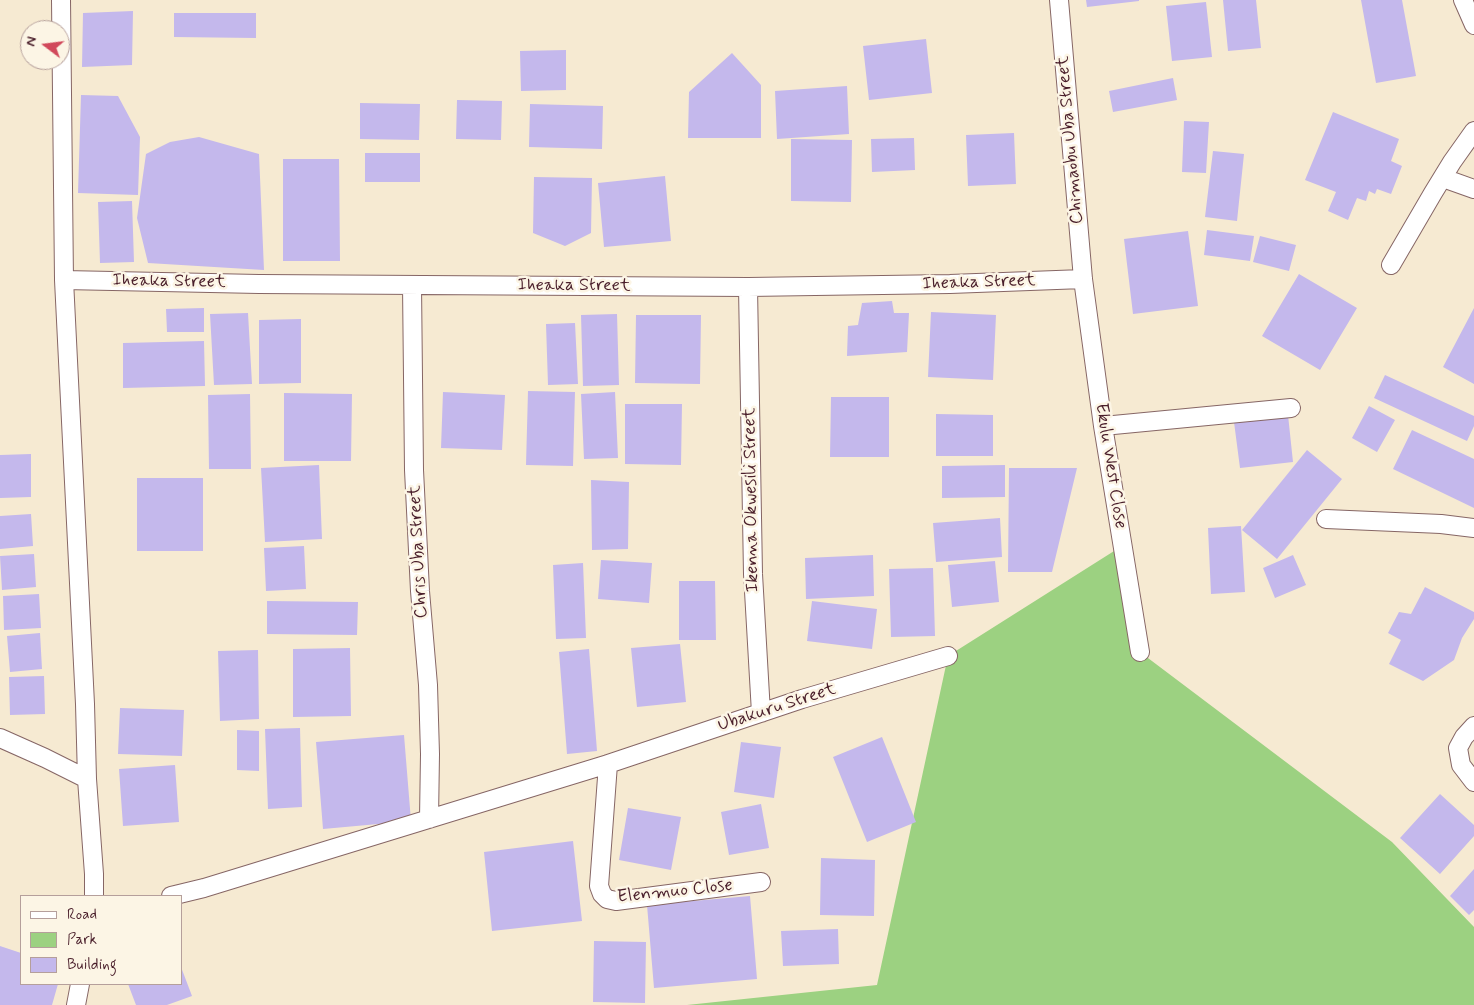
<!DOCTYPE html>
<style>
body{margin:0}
#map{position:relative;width:1474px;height:1005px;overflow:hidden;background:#f6ead2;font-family:Mynerve,sans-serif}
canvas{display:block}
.legend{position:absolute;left:20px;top:895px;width:162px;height:90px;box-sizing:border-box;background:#fcf5e5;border:1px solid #b59f9b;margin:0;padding:6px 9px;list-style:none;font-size:15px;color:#4a1f2b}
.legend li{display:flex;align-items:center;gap:10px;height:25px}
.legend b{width:25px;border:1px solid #b59f9b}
.north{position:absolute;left:20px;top:20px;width:50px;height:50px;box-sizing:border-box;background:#fcf5e5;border:1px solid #b59f9b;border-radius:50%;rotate:285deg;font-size:14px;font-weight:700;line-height:20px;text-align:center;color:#4a1f2b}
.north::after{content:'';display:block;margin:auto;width:18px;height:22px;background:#d1495b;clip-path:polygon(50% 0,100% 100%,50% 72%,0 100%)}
</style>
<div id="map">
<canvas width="1474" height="1005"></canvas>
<ul class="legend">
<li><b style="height:6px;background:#fff"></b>Road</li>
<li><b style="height:14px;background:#9cd181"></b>Park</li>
<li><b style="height:14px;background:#c4b8ec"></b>Building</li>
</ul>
<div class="north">N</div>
</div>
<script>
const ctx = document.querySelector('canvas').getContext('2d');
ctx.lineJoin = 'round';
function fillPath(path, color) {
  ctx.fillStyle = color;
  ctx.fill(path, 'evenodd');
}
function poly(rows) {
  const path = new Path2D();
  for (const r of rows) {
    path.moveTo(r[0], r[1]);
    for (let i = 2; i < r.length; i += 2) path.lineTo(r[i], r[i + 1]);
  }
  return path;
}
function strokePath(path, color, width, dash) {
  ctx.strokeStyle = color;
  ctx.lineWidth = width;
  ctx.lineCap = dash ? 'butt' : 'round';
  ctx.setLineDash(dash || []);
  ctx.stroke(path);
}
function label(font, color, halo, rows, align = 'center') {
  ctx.font = font + ' Mynerve,sans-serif';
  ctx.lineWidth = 5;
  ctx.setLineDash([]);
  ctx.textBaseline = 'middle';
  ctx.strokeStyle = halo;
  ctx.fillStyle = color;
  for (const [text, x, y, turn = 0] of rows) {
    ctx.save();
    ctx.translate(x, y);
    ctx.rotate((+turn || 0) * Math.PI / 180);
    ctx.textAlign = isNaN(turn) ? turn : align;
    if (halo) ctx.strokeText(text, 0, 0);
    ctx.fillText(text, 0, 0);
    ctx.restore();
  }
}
const green = poly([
 [1122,546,1140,652,1392,842,1474,927,1474,1005,687,1005,877,985,948,656]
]);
const building = poly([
 [1086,0,1139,0,1139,1,1087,7],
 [1223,0,1256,0,1261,48,1228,51],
 [1361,0,1402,0,1416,76,1376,83],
 [1206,2,1212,57,1172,61,1166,6],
 [133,11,132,65,82,67,83,13],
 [174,13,256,13,256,38,174,37],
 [926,39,932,93,869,100,863,46],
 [566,50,566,90,521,91,520,51],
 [732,53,761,85,761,138,688,138,689,92],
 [1173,78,1177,100,1113,112,1109,91],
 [847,86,849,134,777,139,775,91],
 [81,95,118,96,140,137,138,195,78,193],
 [457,100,502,101,501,140,456,139],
 [360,103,420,104,419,140,360,139],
 [530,104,603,106,602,149,529,147],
 [1333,112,1399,139,1391,161,1402,166,1391,194,1377,189,1375,194,1369,191,1366,201,1357,198,1348,220,1328,211,1336,192,1305,180],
 [1184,121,1209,122,1206,173,1182,172],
 [1014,133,1016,184,968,186,966,135],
 [199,137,259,154,264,270,148,263,137,218,146,154,170,142],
 [914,138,915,170,872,172,871,139],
 [791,139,852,140,851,202,791,201],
 [1213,151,1244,154,1237,221,1205,217],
 [365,153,420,153,420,182,365,182],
 [283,159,339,159,340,261,283,261],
 [665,176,671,241,604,247,598,183],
 [534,177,592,178,591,233,565,246,533,233],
 [132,201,134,262,100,263,98,202],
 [1207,230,1254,236,1250,261,1204,255],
 [1188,231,1198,306,1133,314,1124,239],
 [1260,236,1296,245,1289,271,1253,262],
 [1299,274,1357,308,1320,370,1262,336],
 [892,301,894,313,909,313,907,352,847,356,848,326,858,325,862,303],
 [204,308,204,332,167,332,166,309],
 [1474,308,1474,384,1443,367],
 [931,312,996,315,993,380,928,377],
 [248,313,252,384,214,385,210,314],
 [617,314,619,385,583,386,581,315],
 [636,315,701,315,700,384,635,383],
 [301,319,301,383,259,384,259,320],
 [575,323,578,384,548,385,546,324],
 [204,341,205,386,123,388,123,343],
 [1385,375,1474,416,1474,426,1467,441,1374,398],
 [528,391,575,392,573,466,526,465],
 [443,392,505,395,502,450,441,448],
 [615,392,618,458,584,459,581,394],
 [284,393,352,394,351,461,284,461],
 [250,394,251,469,209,469,208,395],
 [831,397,889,397,889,457,830,457],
 [625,404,682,404,681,465,625,464],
 [1369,406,1395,420,1377,452,1352,438],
 [936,414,993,415,993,456,936,456],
 [1288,415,1293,462,1240,468,1234,422],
 [1412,430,1474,459,1474,508,1393,469],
 [1307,450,1342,479,1277,559,1242,530],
 [31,454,31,497,0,498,0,455],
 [319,465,322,539,265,542,261,468],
 [1005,465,1005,497,942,498,942,466],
 [1009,468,1077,468,1052,572,1008,572],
 [137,478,203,478,203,551,137,551],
 [591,480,629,482,628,549,592,550],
 [31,514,33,546,0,549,0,516],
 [1000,518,1002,557,936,562,933,523],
 [1241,526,1245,592,1211,594,1208,528],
 [304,546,306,589,266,591,264,548],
 [34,554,36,587,2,590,0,556],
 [873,555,874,596,806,599,805,558],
 [1293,555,1306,585,1275,598,1263,568],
 [601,560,652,563,649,603,598,599],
 [995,561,999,602,952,607,948,565],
 [583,563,586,638,556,639,553,565],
 [933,568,935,636,891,637,889,569],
 [679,581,715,581,716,640,679,640],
 [1425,587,1474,612,1474,619,1462,638,1454,660,1423,681,1389,664,1401,640,1388,633,1399,612,1411,614],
 [39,594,41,628,4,630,3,596],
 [267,601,358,602,357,635,267,634],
 [812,601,877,609,872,649,807,641],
 [40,633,42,669,10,672,7,636],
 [680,644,686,702,637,707,631,648],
 [350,648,351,716,293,717,293,649],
 [589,649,597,751,567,754,559,652],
 [258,650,259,719,220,721,218,651],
 [44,676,45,714,10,715,9,677],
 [120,708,184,710,182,756,118,754],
 [300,728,302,807,268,809,265,729],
 [237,730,259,731,259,771,237,770],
 [404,735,411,821,323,829,316,742],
 [882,737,916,822,867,842,833,757],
 [741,742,781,747,774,798,734,792],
 [175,765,179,822,123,826,119,769],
 [1440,794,1474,825,1474,836,1440,874,1400,838],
 [761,804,769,848,729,855,721,812],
 [628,808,681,817,671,870,619,860],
 [573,841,582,921,492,931,484,852],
 [821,858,875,860,874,916,820,915],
 [1474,869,1474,910,1469,915,1450,896],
 [750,896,757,979,654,988,647,905],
 [838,929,839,964,783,966,781,931],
 [594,941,646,942,645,1003,593,1002],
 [0,946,21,953,21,984,58,984,52,1005,0,1005],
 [181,967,192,996,167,1005,136,1005,128,984,181,984]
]);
const minor = poly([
 [61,0,64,280,85,704,87,779,94,874,94,896],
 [1059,0,1083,279,1103,426,1140,652],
 [1463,0,1474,25],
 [1443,178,1474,189],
 [1391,265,1433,193,1452,162,1474,131],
 [64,280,259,284,748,287,950,284,1083,279],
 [412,285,414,470,420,591,428,685,430,754,429,819],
 [748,287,753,574,761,713],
 [1103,426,1291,408],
 [1326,519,1441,524,1474,528],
 [1474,726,1464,737,1458,748,1461,765,1474,782],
 [0,738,45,758,87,779],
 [608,764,599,886,602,894,607,899,616,901,761,882],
 [171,896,204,888,608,764,802,699,948,656],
 [76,1005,80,984]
]);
const streetNames = [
 ["Chimaobu Uba Street",1071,140,-95],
 ["Iheaka Street",169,282,1],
 ["Iheaka Street",979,283,-2],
 ["Iheaka Street",574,286],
 ["Ekulu West Close",1110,466,81],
 ["Ikenna Okwesili Street",752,500,-91],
 ["Chris Uba Street",419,552,-93],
 ["Ubakuru Street",777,708,-18],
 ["Elenmuo Close",675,892,-6]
];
fillPath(green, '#9cd181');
fillPath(building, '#c4b8ec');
strokePath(minor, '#866665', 20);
strokePath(minor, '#fff', 18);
label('18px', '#4a1f2b', '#fcf5e5', streetNames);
</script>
